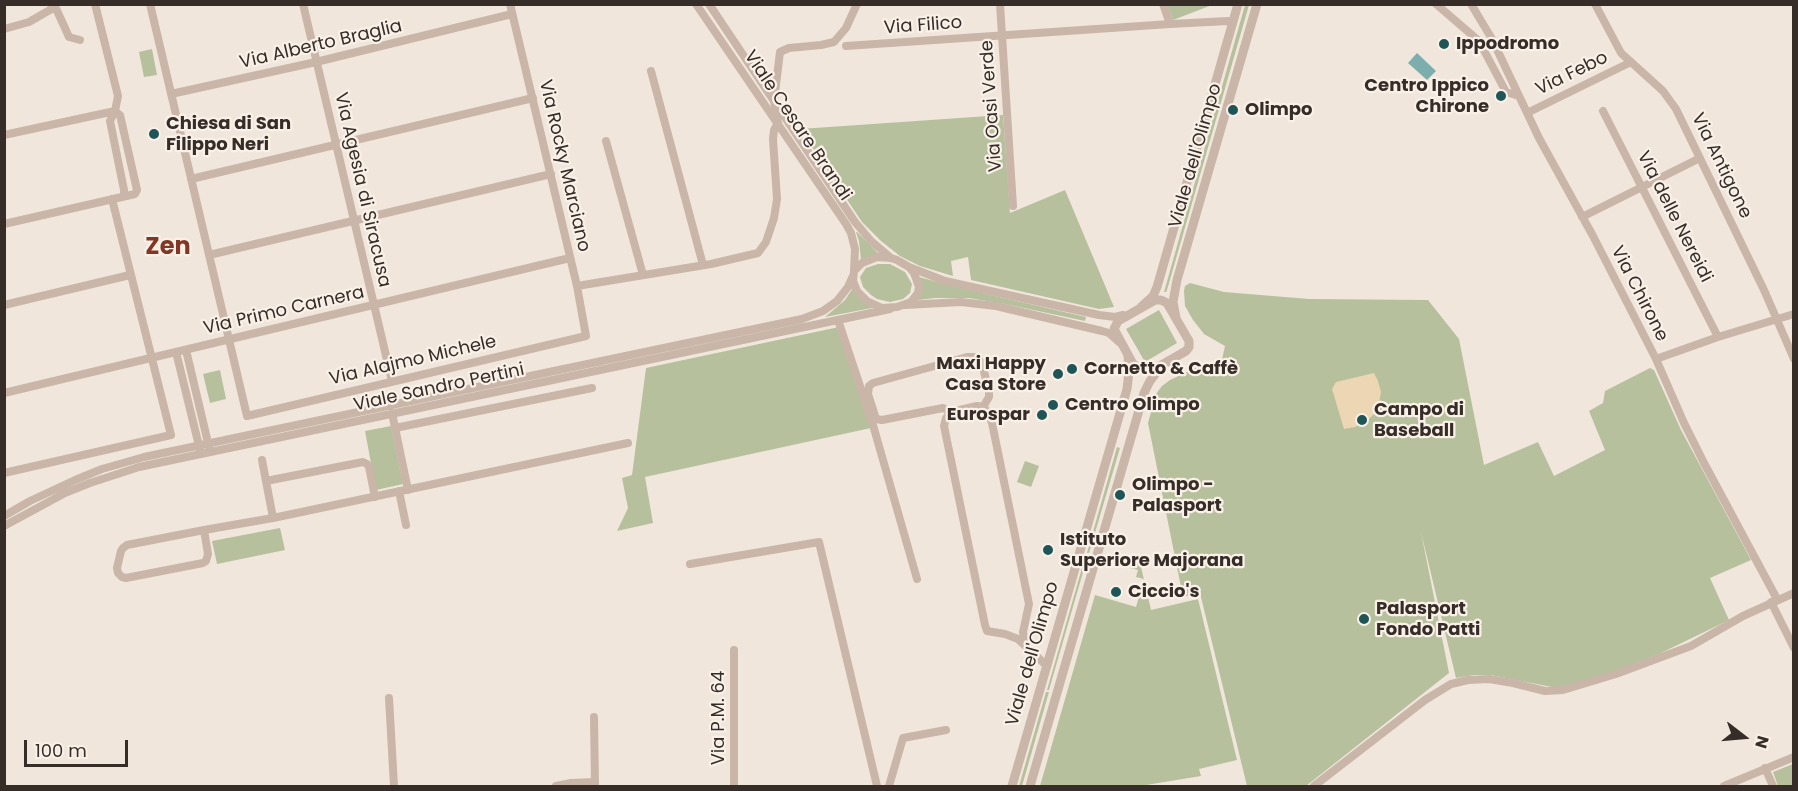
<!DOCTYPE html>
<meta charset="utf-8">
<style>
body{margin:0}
#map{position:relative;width:1798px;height:791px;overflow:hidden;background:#f1e6dc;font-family:Poppins,sans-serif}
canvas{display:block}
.frame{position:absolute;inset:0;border:6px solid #362c28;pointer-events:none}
.north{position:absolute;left:1714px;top:707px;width:60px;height:60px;-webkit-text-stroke:4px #f9f1e8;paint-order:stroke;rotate:106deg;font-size:16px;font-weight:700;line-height:24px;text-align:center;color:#362c28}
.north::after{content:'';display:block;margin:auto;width:21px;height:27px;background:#362c28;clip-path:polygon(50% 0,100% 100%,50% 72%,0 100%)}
.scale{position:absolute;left:24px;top:740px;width:104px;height:27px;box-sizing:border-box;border:3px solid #362c28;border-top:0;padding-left:8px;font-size:18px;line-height:21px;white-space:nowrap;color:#362c28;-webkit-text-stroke:4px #f9f1e8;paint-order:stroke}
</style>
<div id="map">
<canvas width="1798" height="791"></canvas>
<div class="frame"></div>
<div class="north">N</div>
<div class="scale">100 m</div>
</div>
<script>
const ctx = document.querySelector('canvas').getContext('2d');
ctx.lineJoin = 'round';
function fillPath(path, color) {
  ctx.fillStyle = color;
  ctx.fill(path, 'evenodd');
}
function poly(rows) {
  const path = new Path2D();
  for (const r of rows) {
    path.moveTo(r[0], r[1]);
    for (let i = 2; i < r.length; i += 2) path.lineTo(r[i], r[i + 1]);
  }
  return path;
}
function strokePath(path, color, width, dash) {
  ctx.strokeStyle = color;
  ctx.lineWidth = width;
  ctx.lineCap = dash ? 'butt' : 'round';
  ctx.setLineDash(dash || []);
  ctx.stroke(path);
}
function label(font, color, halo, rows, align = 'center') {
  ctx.font = font + ' Poppins,sans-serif';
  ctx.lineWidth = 4.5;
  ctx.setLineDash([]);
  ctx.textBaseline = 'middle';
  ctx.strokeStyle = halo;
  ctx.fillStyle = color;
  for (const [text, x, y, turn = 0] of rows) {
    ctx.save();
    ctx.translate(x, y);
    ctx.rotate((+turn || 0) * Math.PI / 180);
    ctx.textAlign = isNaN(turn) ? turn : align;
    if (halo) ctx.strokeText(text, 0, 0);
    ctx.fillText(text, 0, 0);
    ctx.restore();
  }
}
const green = poly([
 [1167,5,1212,5,1173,20],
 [1245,5,1249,5,1167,290,1166,292,1164,292],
 [152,49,157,75,144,77,139,52],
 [1003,115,1010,213,1065,190,1114,307,1099,309,971,280,968,257,951,261,953,276,920,266,900,256,881,241,862,222,800,129],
 [856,232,857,232,880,255,861,260,859,241],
 [878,264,890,264,905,272,912,284,910,293,903,299,890,302,877,299,871,295,863,287,860,277,866,268],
 [919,277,956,287,1086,317,1085,321,1005,304,969,298,935,298,918,300],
 [1190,283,1224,292,1309,299,1428,300,1459,339,1484,465,1538,442,1554,476,1605,450,1589,411,1603,403,1605,391,1650,368,1654,370,1681,430,1751,560,1710,578,1729,620,1659,654,1607,674,1563,687,1552,687,1491,675,1474,675,1456,678,1421,532,1449,673,1306,786,1247,786,1200,593,1183,597,1148,423,1156,394,1162,386,1170,380,1204,364,1221,364,1225,346,1204,334,1193,320,1185,306,1184,291,1185,286],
 [853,288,872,306,872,308,825,317,845,300],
 [1159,310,1177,343,1145,362,1126,329],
 [839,327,871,428,645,477,653,523,617,531,628,508,622,478,632,475,646,368],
 [220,370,226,399,210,403,203,374],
 [391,426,403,484,376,490,365,431],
 [1117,447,1120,448,1089,553,1087,553],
 [1025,461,1039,466,1031,487,1017,482],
 [280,528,285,550,217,564,212,541],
 [1086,554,1088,555,1049,690,1047,690],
 [1138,554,1151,610,1198,599,1237,760,1199,769,1201,776,1140,786,1040,786,1095,595,1136,607,1144,579,1136,577,1138,570,1130,568,1134,555],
 [1046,692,1049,692,1022,786,1019,786],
 [1793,764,1793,786,1778,786,1773,772]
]);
const sand = poly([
 [1374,373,1378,381,1381,392,1379,403,1374,414,1366,422,1355,427,1344,429,1332,389,1336,382]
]);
const water = poly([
 [1417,53,1436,71,1427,80,1408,63]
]);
const minor = poly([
 [54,4,69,37,80,40],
 [95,4,118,96,115,111,110,121,124,190,124,196],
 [150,4,247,416,586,336,577,286,510,4],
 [303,4,392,381],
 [696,4,846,224,851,233,855,249,854,271],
 [709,4,855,222,871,241,891,258],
 [1000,4,1013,206],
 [1163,4,1170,24],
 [1436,4,1479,41,1506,92,1519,96],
 [1471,4,1492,39,1539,138,1593,236,1656,359,1684,423,1704,463,1777,599],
 [1595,4,1621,53,1663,91,1676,109,1764,290,1794,359],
 [4,29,29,22,55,7],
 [846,46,1170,24,1228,21,1233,23],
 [651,71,703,265],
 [171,94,316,62,512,14],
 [1603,111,1718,337],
 [1527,113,1631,62],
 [4,135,115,111],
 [606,141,643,275],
 [191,179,533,98],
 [1582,217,1700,158],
 [4,224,135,194,137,190,120,115,115,111],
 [209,255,551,174],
 [877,257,891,258,897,260,909,267,914,273,919,287,918,293,911,302,897,307,882,308,867,301,857,291,853,281,854,271,862,263,877,257],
 [909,267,945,281,1099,315,1115,317,1123,315],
 [577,286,711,264,758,253,766,242,774,218,777,199,773,139,774,130,778,123,774,101,780,52,789,48,821,45,834,42,846,28,857,4],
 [4,305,130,275],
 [905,305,961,302,996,306,1102,331,1109,333,1119,342],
 [838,320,873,425,917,579],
 [186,350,209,447],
 [176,352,200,450],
 [1656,359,1718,337,1794,314],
 [4,393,570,258],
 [951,412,943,408,882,420,876,419,868,394,869,386,873,383,967,357,975,357,982,363,989,392,989,397,983,407],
 [392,413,408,490],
 [395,428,592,388],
 [262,460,273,518],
 [4,473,171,435,112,199],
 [266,481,363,462,367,464,369,467,375,497],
 [399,491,406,525],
 [4,516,30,501,75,480,102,469,144,457,802,319,823,311,837,301,848,287,853,276],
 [4,526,65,493,90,483,139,467,890,309],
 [204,530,208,554,206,561,203,563,126,578,122,577,118,573,117,568,121,551,123,548,127,545,204,530,273,518,628,443],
 [690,564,819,542,877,786],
 [1771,602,1794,648],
 [1026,647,1023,632,1029,604,992,423,988,412,983,407,977,406,951,412,946,418,944,426,985,625,987,631,1005,634,1018,639,1047,666],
 [734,650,734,786],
 [389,698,394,786],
 [594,717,595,786],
 [1765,768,1773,786],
 [556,786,571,783,595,782],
 [889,786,903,738,946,730],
 [1314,786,1425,700,1451,684,1468,680,1489,679,1513,683,1545,691,1563,690,1616,674,1691,646,1743,616,1794,593],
 [1724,786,1794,757]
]);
const tertiary = poly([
 [1155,300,1161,300,1167,303,1189,341,1189,347,1186,351,1153,370,1142,370,1133,364,1114,329,1118,321,1155,300],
 [1141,307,1153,296,1157,287,1238,4],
 [1176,318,1173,302,1177,280,1257,4],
 [1012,786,1127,389,1129,372,1128,356],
 [1030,786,1144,393,1150,381,1163,364]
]);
const markers = [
 [1444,44,6,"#1f5557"],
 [1501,96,6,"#1f5557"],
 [1233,110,6,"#1f5557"],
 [154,134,6,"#1f5557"],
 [1072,369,6,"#1f5557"],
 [1058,374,6,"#1f5557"],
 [1053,405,6,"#1f5557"],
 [1042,415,6,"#1f5557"],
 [1362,420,6,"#1f5557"],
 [1120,495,6,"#1f5557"],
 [1048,550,6,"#1f5557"],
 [1116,592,6,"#1f5557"],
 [1364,619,6,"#1f5557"]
];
const streetNames = [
 ["Via Filico",923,26,-4],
 ["Via Alberto Braglia",321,45,-13],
 ["Via Febo",1572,74,-26],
 ["Via Oasi Verde",992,106,-94],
 ["Viale Cesare Brandi",797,126,56],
 ["Viale dell'Olimpo",1196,156,-74],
 ["Via Rocky Marciano",564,166,77],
 ["Via Antigone",1721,166,64],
 ["Via Agesia di Siracusa",362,190,77],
 ["Via delle Nereidi",1674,217,63],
 ["Via Chirone",1639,294,63],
 ["Via Primo Carnera",284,311,-13],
 ["Via Alajmo Michele",413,361,-13],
 ["Viale Sandro Pertini",439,388,-12],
 ["Viale dell'Olimpo",1033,654,-74],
 ["Via P.M. 64",719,718,-90]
];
const poiNames = [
 ["Ippodromo",1456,44],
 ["Centro Ippico",1489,86,"right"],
 ["Chirone",1489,107,"right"],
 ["Olimpo",1245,110],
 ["Chiesa di San",166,124],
 ["Filippo Neri",166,145],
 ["Maxi Happy",1046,364,"right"],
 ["Casa Store",1046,385,"right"],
 ["Cornetto & Caffè",1084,369],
 ["Centro Olimpo",1065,405],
 ["Campo di",1374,410],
 ["Baseball",1374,431],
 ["Eurospar",1030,415,"right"],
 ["Olimpo -",1132,485],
 ["Palasport",1132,506],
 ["Istituto",1060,540],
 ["Superiore Majorana",1060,561],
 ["Ciccio's",1128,592],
 ["Palasport",1376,609],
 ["Fondo Patti",1376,630]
];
const districtNames = [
 ["Zen",168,248]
];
fillPath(green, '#b6c09c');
fillPath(sand, '#ecd6b4');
fillPath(water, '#7caead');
strokePath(minor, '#c9b6a8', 8);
strokePath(tertiary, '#c9b6a8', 9);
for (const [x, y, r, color] of markers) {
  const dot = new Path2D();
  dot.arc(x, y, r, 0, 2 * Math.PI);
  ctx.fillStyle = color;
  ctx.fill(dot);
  strokePath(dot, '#f9f1e8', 2);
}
label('18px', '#362c28', '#f9f1e8', streetNames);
label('bold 18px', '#362c28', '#f9f1e8', poiNames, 'left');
label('bold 24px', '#833623', '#f9f1e8', districtNames);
</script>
